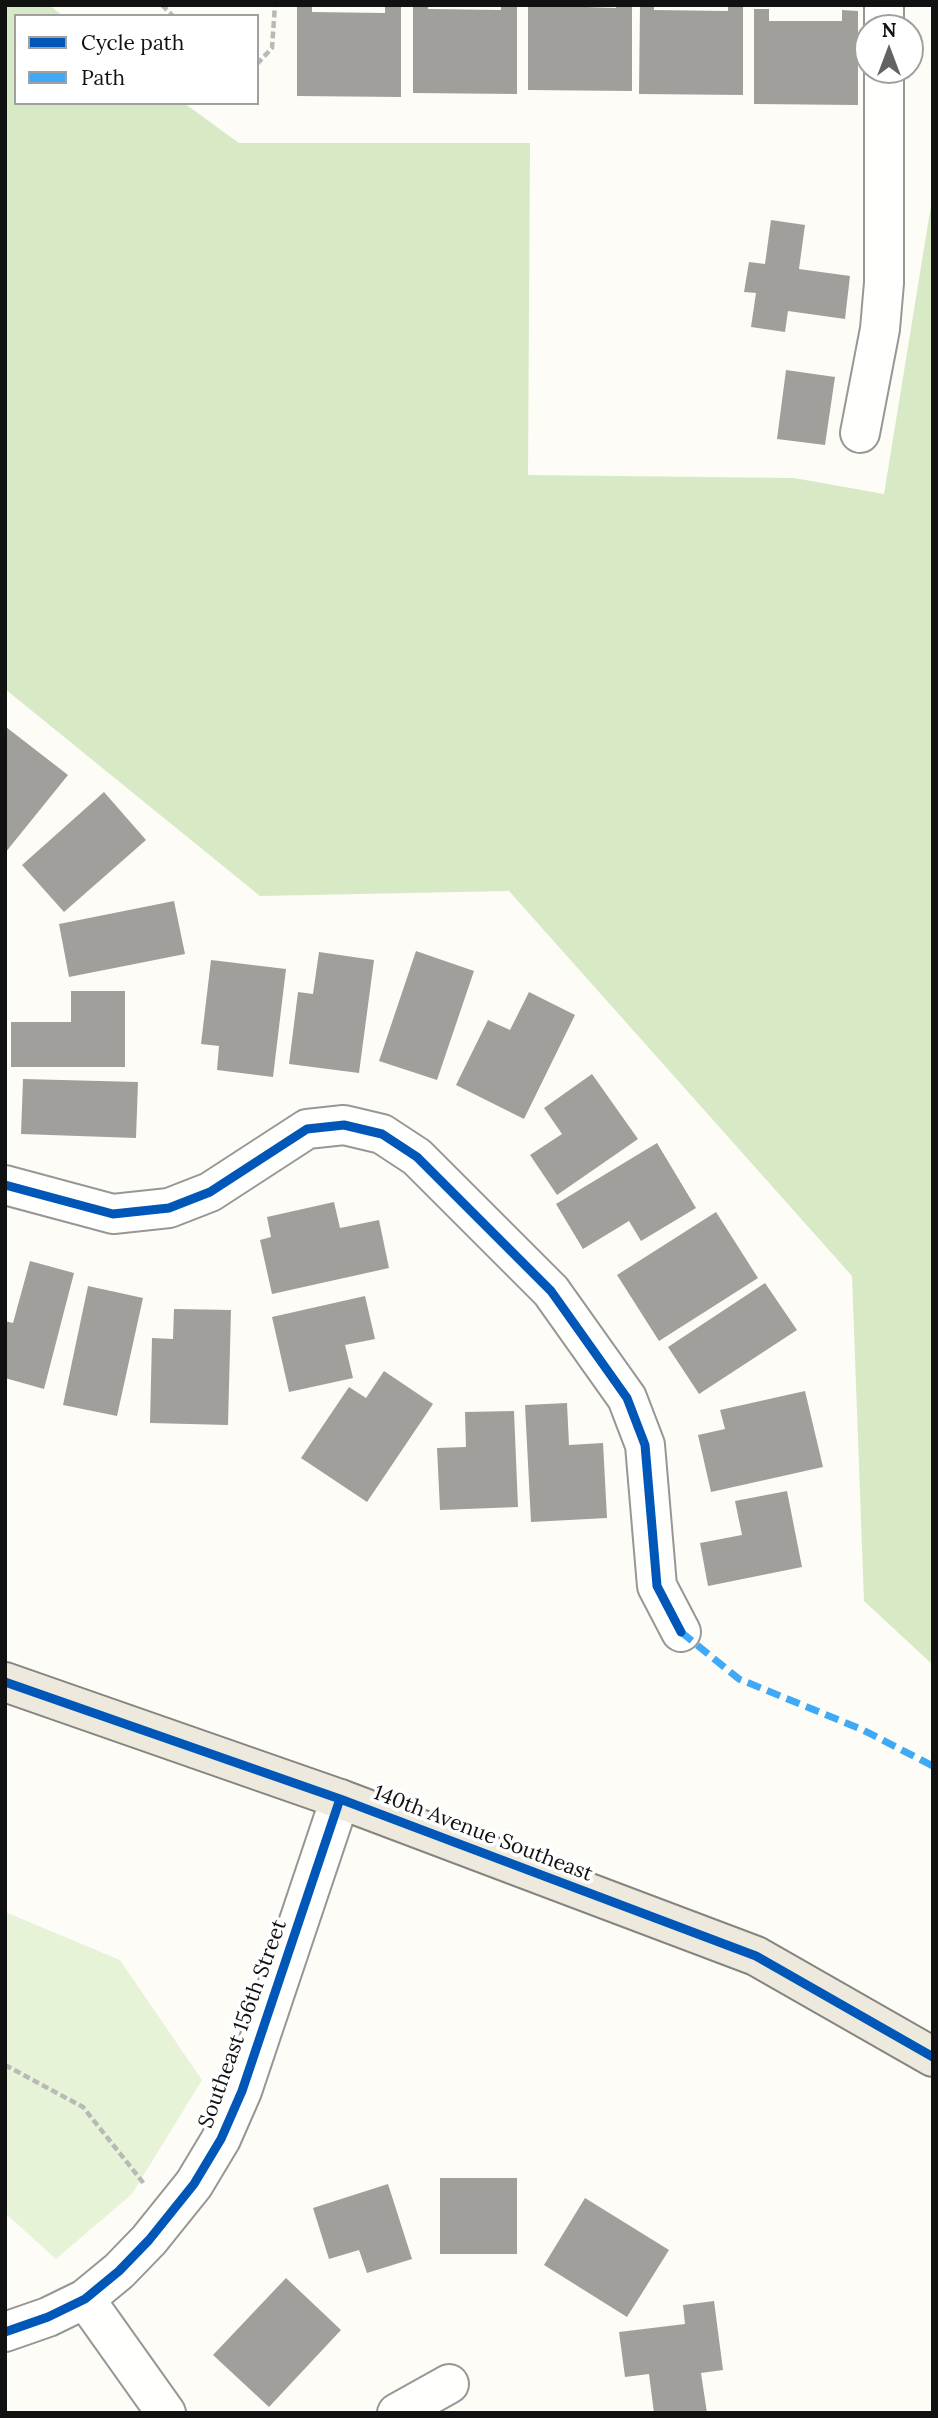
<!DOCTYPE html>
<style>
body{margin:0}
#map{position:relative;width:938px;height:2418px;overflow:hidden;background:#fdfcf7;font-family:Lora,serif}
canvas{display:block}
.frame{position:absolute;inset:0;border:7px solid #111;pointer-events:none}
.legend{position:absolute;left:14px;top:14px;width:245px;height:91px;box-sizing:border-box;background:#fff;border:2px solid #a0a0a0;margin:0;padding:9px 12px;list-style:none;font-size:21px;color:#111}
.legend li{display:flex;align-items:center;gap:14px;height:35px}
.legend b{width:35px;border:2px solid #a0a0a0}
.north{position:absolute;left:854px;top:14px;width:70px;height:70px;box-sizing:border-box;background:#fff;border:2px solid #a0a0a0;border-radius:50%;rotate:0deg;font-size:19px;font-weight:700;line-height:28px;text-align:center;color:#111}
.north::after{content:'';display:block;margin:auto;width:24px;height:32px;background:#646362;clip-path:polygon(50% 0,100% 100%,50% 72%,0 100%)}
</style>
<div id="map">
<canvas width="938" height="2418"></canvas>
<div class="frame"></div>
<ul class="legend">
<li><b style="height:9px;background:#0057b8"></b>Cycle path</li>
<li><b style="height:9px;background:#3fa9f5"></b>Path</li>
</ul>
<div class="north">N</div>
</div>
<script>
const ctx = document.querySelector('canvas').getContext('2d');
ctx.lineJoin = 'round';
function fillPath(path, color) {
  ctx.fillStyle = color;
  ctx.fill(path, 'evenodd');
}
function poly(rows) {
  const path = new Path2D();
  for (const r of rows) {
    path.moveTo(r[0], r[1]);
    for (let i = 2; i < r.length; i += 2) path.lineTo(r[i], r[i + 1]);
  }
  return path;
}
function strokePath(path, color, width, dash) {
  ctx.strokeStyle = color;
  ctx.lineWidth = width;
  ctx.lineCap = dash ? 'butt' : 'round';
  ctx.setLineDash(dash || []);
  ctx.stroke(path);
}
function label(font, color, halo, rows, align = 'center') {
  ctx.font = font + ' Lora,serif';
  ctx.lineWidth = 7;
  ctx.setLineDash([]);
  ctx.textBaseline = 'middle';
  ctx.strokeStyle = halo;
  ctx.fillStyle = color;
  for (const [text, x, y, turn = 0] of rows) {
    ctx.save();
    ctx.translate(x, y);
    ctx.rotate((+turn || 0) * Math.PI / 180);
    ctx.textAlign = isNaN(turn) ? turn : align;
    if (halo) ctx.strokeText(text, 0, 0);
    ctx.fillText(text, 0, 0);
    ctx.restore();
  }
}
const green = poly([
 [5,1912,120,1960,202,2080,132,2194,56,2259,5,2213]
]);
const forest = poly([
 [5,5,49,5,63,16,16,16,16,103,184,103,239,143,530,143,528,475,794,478,884,494,933,193,933,1665,864,1601,852,1276,509,891,260,896,5,689]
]);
const building = poly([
 [297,5,312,5,312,12,385,13,385,5,401,5,401,97,297,96],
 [413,5,428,5,428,9,501,10,501,5,517,5,517,94,413,93],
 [528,5,616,8,616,5,632,5,632,91,528,90],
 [640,5,654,5,654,10,728,11,728,5,743,5,743,95,639,94],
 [754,9,769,9,769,21,842,21,842,10,858,11,858,105,754,104],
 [771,220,805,225,799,269,850,276,845,319,788,311,785,332,751,327,756,293,744,292,749,262,765,264],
 [786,370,835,377,825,445,777,439],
 [6,727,68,775,5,853,5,728],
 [104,792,146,840,64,912,22,865],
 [174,901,185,954,69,977,59,924],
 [416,951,474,971,437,1080,379,1061],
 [319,952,374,960,359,1073,289,1064,298,992,313,994],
 [211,960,286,969,273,1077,217,1070,219,1046,201,1044],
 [71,991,125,991,125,1067,11,1067,11,1022,71,1022],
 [529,992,575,1015,524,1119,456,1085,488,1020,510,1030],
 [592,1074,638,1139,557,1195,530,1155,562,1134,544,1108],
 [23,1079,138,1082,136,1138,21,1134],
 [657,1143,696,1208,641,1241,629,1221,583,1249,556,1204],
 [334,1202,340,1228,379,1220,389,1268,272,1294,260,1240,271,1237,267,1217],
 [716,1212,758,1278,659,1341,617,1275],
 [30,1261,74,1273,44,1389,5,1378,5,1321,13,1323],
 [765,1283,797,1330,699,1394,668,1347],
 [88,1286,143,1298,117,1416,63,1405],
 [365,1296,375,1339,345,1345,353,1378,289,1392,272,1317],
 [174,1309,231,1310,228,1425,150,1423,152,1338,173,1339],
 [384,1371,433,1404,367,1502,301,1458,349,1387,366,1398],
 [805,1391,823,1467,711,1492,698,1435,725,1429,720,1410],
 [567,1403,569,1445,603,1443,607,1518,531,1522,525,1405],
 [514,1411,518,1507,440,1510,437,1448,466,1447,465,1412],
 [787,1491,802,1567,708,1586,700,1543,742,1535,735,1501],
 [440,2178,517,2178,517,2254,440,2254],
 [388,2184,412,2259,367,2273,359,2250,329,2259,313,2208],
 [585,2198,669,2250,627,2317,544,2265],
 [286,2278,341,2330,269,2407,213,2355],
 [714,2301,723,2370,701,2373,707,2413,654,2413,649,2374,625,2377,619,2332,685,2324,683,2305]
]);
const path = poly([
 [162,5,173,16],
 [257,64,272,48,275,5],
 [5,2065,83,2107,145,2185]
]);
const minor = poly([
 [884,28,884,5],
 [860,433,880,329,884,283,884,70],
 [5,1185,113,1214,169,1208,210,1192,307,1129,344,1125,382,1134,417,1157,551,1291,627,1398,645,1445,657,1586,681,1632],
 [85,2299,166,2413],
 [5,2332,48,2317,85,2299,119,2271,149,2240,194,2184,221,2139,242,2091,340,1799],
 [397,2413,449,2384]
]);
const major = poly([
 [5,1682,340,1799,756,1956,933,2057]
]);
const quiet = poly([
 [681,1632,739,1679,863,1730,933,1766]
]);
const cycleway = poly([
 [5,1185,113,1214,169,1208,210,1192,307,1129,344,1125,382,1134,417,1157,551,1291,627,1398,645,1445,657,1586,681,1632],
 [5,1682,340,1799,756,1956,933,2057],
 [5,2332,48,2317,85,2299,119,2271,149,2240,194,2184,221,2139,242,2091,340,1799]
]);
const streetNames = [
 ["140th Avenue Southeast",483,1834,21],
 ["Southeast 156th Street",243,2024,-70]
];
fillPath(green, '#e7f3d7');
fillPath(forest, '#d8eac5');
fillPath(building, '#a19f9c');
strokePath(minor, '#979795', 42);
strokePath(major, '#858482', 42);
strokePath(path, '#b9b9b8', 4.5, [7, 3.5]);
strokePath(minor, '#fffffe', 38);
strokePath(major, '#ede9dc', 38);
strokePath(quiet, '#3fa9f5', 7, [14, 7]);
strokePath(cycleway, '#0057b8', 9);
label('21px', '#111', '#fff', streetNames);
</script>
